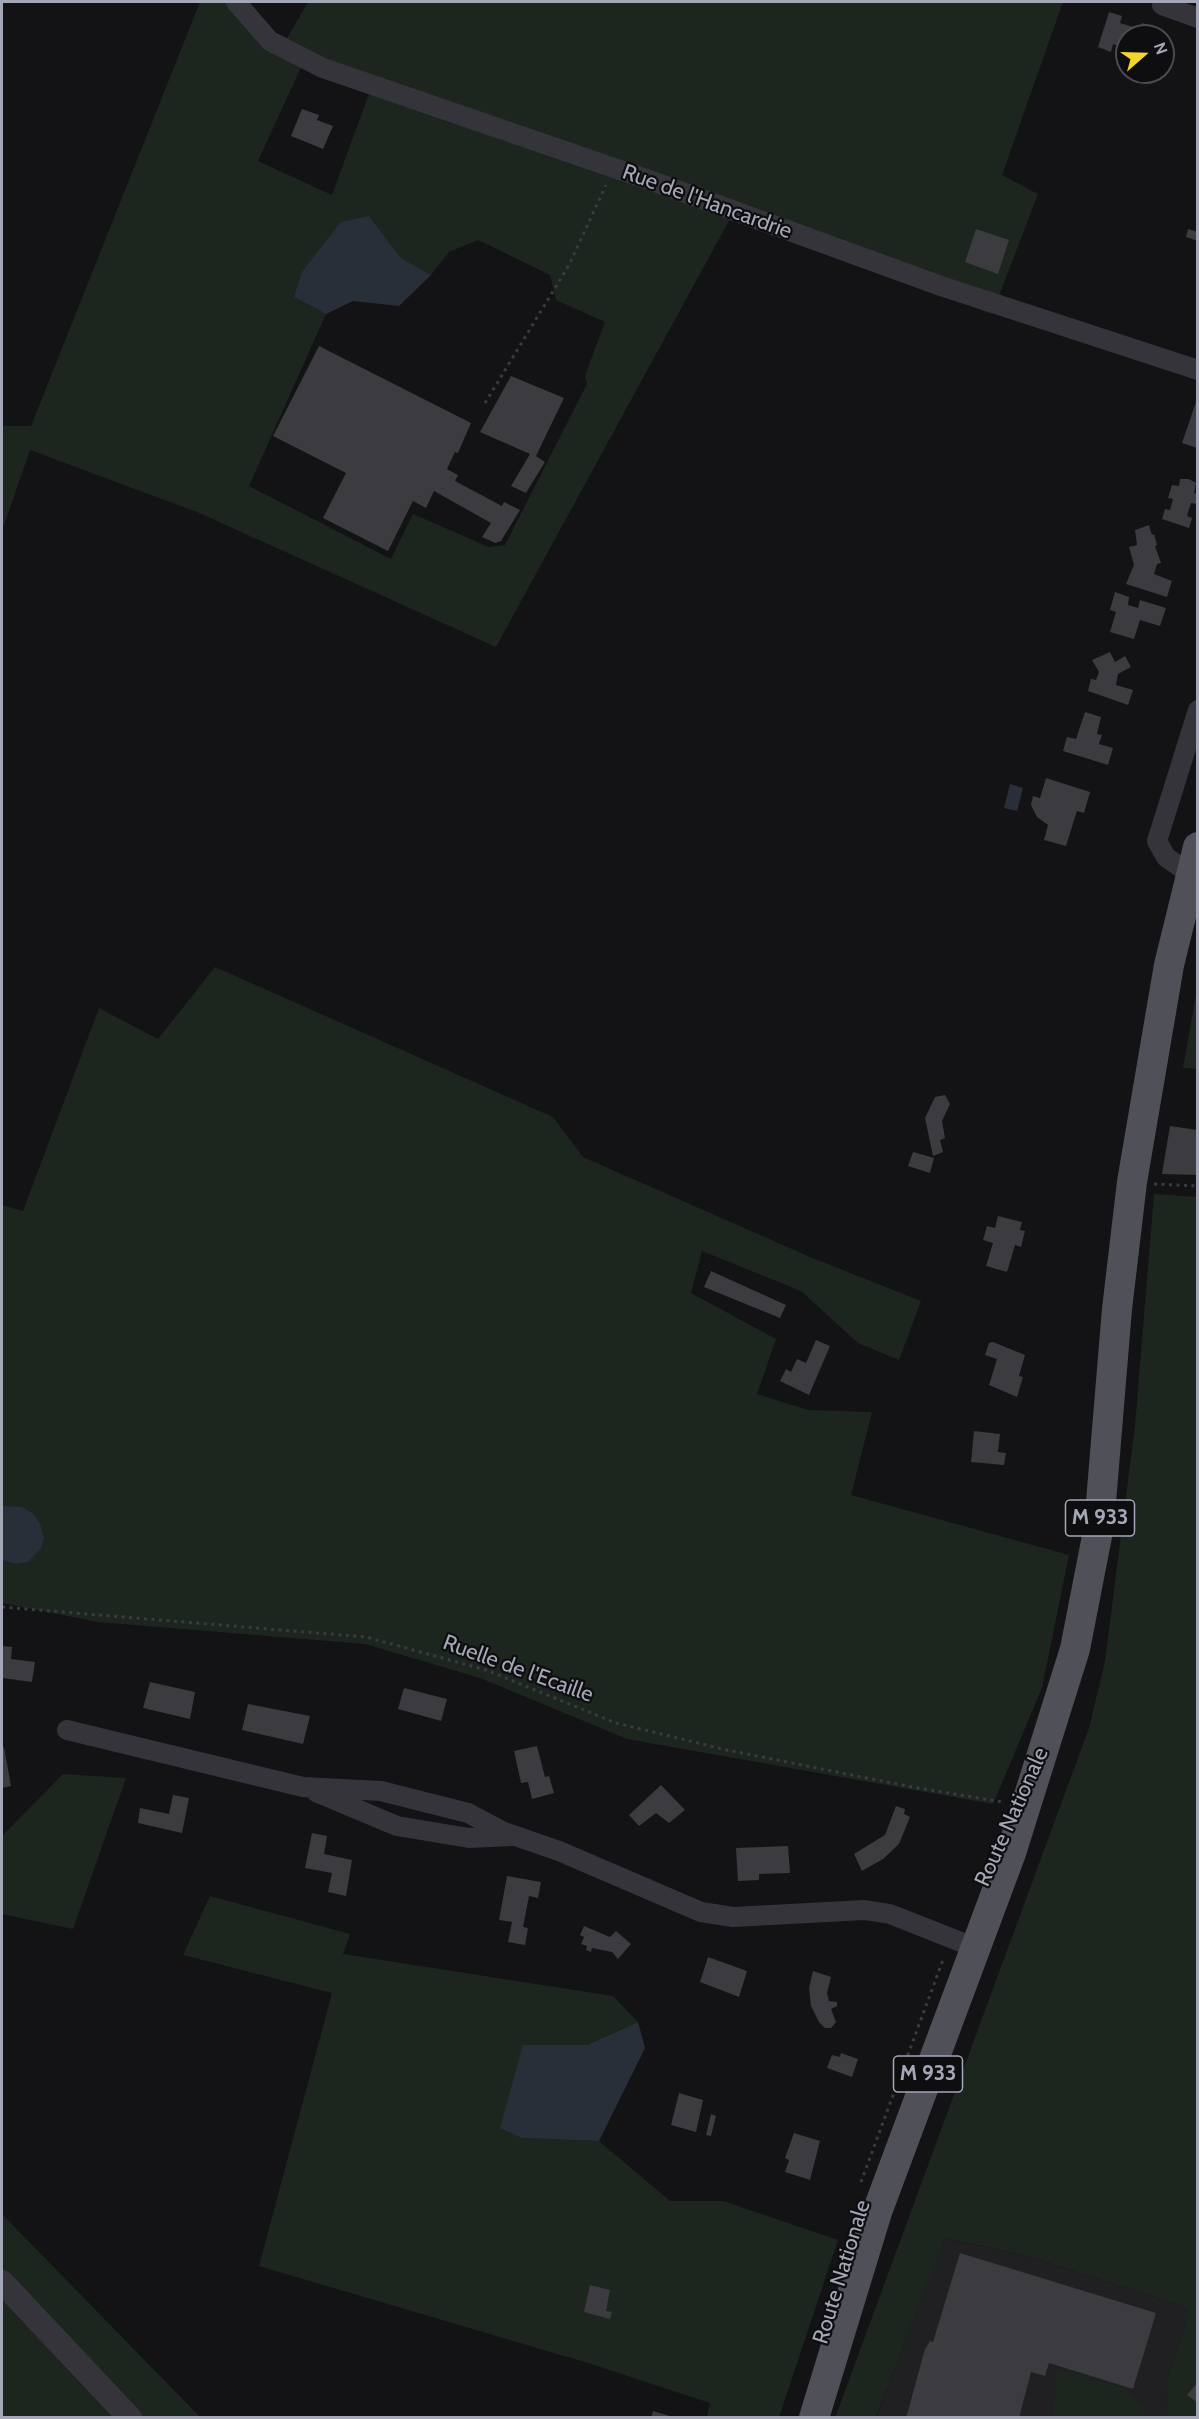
<!DOCTYPE html>
<style>
body{margin:0}
#map{position:relative;width:1199px;height:2419px;overflow:hidden;background:#131315;font-family:Cabin,sans-serif}
canvas{display:block}
.frame{position:absolute;inset:0;border:3px solid #a4a7b6;pointer-events:none}
.north{position:absolute;left:1115px;top:24px;width:60px;height:60px;box-sizing:border-box;background:#0e0e10;border:2px solid #4a4b52;border-radius:50%;rotate:70deg;font-size:16px;font-weight:700;line-height:24px;text-align:center;color:#a4a7b6}
.north::after{content:'';display:block;margin:auto;width:21px;height:27px;background:#f5d42b;clip-path:polygon(50% 0,100% 100%,50% 72%,0 100%)}
</style>
<div id="map">
<canvas width="1199" height="2419"></canvas>
<div class="frame"></div>
<div class="north">N</div>
</div>
<script>
const ctx = document.querySelector('canvas').getContext('2d');
ctx.lineJoin = 'round';
function fillPath(path, color) {
  ctx.fillStyle = color;
  ctx.fill(path, 'evenodd');
}
function poly(rows) {
  const path = new Path2D();
  for (const r of rows) {
    path.moveTo(r[0], r[1]);
    for (let i = 2; i < r.length; i += 2) path.lineTo(r[i], r[i + 1]);
  }
  return path;
}
function strokePath(path, color, width, dash) {
  ctx.strokeStyle = color;
  ctx.lineWidth = width;
  ctx.lineCap = dash ? 'butt' : 'round';
  ctx.setLineDash(dash || []);
  ctx.stroke(path);
}
function label(font, color, halo, rows, align = 'center') {
  ctx.font = font + ' Cabin,sans-serif';
  ctx.lineWidth = 4.5;
  ctx.setLineDash([]);
  ctx.textBaseline = 'middle';
  ctx.strokeStyle = halo;
  ctx.fillStyle = color;
  for (const [text, x, y, turn = 0] of rows) {
    ctx.save();
    ctx.translate(x, y);
    ctx.rotate((+turn || 0) * Math.PI / 180);
    ctx.textAlign = isNaN(turn) ? turn : align;
    if (halo) ctx.strokeText(text, 0, 0);
    ctx.fillText(text, 0, 0);
    ctx.restore();
  }
}
const built = poly([
 [944,2238,1031,2257,1187,2308,1185,2328,1166,2379,1167,2417,876,2418]
]);
const green = poly([
 [200,2,242,2,285,42,308,2,1063,2,1002,175,1038,194,992,314,731,217,496,647,197,512,30,450,2,531,2,426,31,426],
 [308,52,370,91,332,195,258,161],
 [369,216,401,258,431,275,449,252,478,240,550,275,556,300,605,322,585,376,587,384,505,545,489,547,413,514,391,559,249,486,326,314,294,297],
 [215,967,553,1117,583,1157,810,1257,921,1301,899,1360,858,1343,801,1291,702,1251,691,1293,776,1339,757,1394,808,1410,872,1412,851,1495,1069,1555,1042,1688,993,1804,627,1739,480,1678,365,1644,98,1622,2,1603,2,1205,23,1211,99,1008,158,1039],
 [1197,989,1197,1069,1183,1068],
 [1154,1194,1197,1197,1197,2417,1167,2417,1166,2379,1185,2328,1187,2308,1031,2257,945,2238,876,2417,835,2418,1089,1728,1105,1661,1135,1426],
 [63,1774,126,1778,73,1929,2,1914,2,1836],
 [210,1896,350,1934,343,1954,613,1996,638,2022,587,2045,523,2045,522,2138,599,2141,670,2201,723,2201,838,2240,779,2417,707,2417,710,2403,588,2363,259,2266,332,1993,183,1955],
 [2,2214,200,2417,2,2417],
 [1057,2369,1122,2387,1141,2406,1140,2417,1053,2417]
]);
const water = poly([
 [369,216,401,258,431,275,399,306,353,301,326,314,294,297,302,272,341,222],
 [1010,784,1023,788,1017,811,1004,808],
 [2,1506,22,1507,34,1514,40,1524,44,1538,41,1548,28,1562,15,1564,2,1560],
 [638,2022,645,2048,599,2141,522,2138,500,2128,523,2045,587,2045]
]);
const building = poly([
 [1109,12,1122,16,1120,23,1140,29,1142,23,1157,27,1154,36,1127,36,1127,49,1113,44,1111,52,1098,47],
 [302,109,319,115,317,120,333,126,323,149,291,136],
 [976,229,1009,240,998,274,965,262],
 [1188,229,1198,232,1198,241,1186,237],
 [319,346,471,423,458,453,455,452,447,469,458,475,455,481,502,506,504,502,520,510,501,541,495,543,482,537,491,523,434,491,426,508,413,501,388,551,323,518,346,473,273,436],
 [511,376,564,398,536,456,545,462,526,493,511,486,530,454,480,432],
 [1197,399,1198,446,1197,448,1182,443],
 [1180,479,1189,479,1196,483,1194,493,1198,494,1198,501,1197,504,1191,503,1187,516,1192,518,1189,528,1162,519,1165,509,1170,510,1173,499,1168,498,1172,485,1179,486],
 [1149,525,1152,535,1154,534,1157,545,1155,546,1161,563,1157,564,1154,574,1172,581,1167,597,1126,584,1134,565,1129,547,1137,545,1135,530],
 [1115,592,1129,597,1128,605,1138,608,1140,600,1166,608,1160,626,1140,620,1134,639,1110,632,1116,612,1110,610],
 [1110,652,1115,662,1125,656,1131,667,1118,674,1116,685,1133,690,1128,705,1088,691,1091,679,1096,680,1099,672,1092,660],
 [1085,712,1101,717,1097,734,1102,735,1099,744,1113,748,1108,765,1063,751,1067,737,1076,739],
 [1046,778,1090,792,1084,813,1077,811,1066,846,1044,840,1048,825,1037,817,1031,805,1033,796,1040,798],
 [945,1095,950,1104,942,1121,945,1138,940,1140,943,1152,933,1156,925,1118,935,1097],
 [1170,1126,1198,1130,1198,1175,1162,1174],
 [913,1152,934,1158,930,1173,908,1166],
 [998,1216,1022,1222,1020,1230,1025,1231,1021,1247,1015,1245,1007,1272,986,1266,993,1243,983,1240,987,1226,995,1228],
 [711,1271,786,1305,780,1318,704,1287],
 [816,1340,830,1346,809,1395,780,1381,786,1369,791,1372,797,1359,806,1363],
 [993,1342,1025,1355,1019,1376,1023,1377,1017,1397,989,1385,997,1359,985,1355,989,1343],
 [974,1431,1000,1434,998,1452,1006,1453,1004,1465,971,1462],
 [2,1646,12,1647,11,1659,35,1662,32,1682,2,1678],
 [150,1682,195,1692,190,1719,143,1708],
 [404,1688,447,1699,441,1721,398,1709],
 [248,1704,310,1716,303,1744,242,1730],
 [537,1746,545,1777,549,1776,554,1793,532,1799,528,1782,521,1783,514,1751],
 [4,1747,11,1786,2,1788,2,1748],
 [661,1785,685,1810,669,1823,656,1813,639,1826,629,1815],
 [173,1795,189,1798,182,1833,138,1823,140,1808,169,1814],
 [896,1806,905,1809,904,1814,910,1817,899,1844,883,1859,862,1871,854,1854,885,1835],
 [312,1833,327,1836,324,1854,352,1860,346,1896,328,1892,332,1873,305,1868],
 [788,1846,790,1873,759,1874,759,1880,738,1881,736,1848],
 [507,1876,541,1882,538,1898,529,1896,523,1927,528,1928,525,1945,508,1942,512,1922,499,1920],
 [584,1926,610,1937,616,1931,631,1944,618,1959,612,1952,592,1948,591,1952,586,1950,587,1946,581,1944,584,1937,580,1935],
 [708,1957,747,1971,739,1997,700,1982],
 [813,1971,831,1977,827,1993,829,2001,837,2002,837,2006,831,2009,836,2022,831,2028,825,2028,819,2022,811,2006,809,1988],
 [841,2053,858,2059,852,2077,827,2068,832,2055,840,2057],
 [679,2093,703,2100,696,2132,671,2125],
 [711,2114,716,2116,711,2136,706,2135],
 [794,2133,820,2141,810,2180,785,2172,789,2160,785,2158],
 [960,2253,1156,2313,1133,2389,1049,2363,1045,2376,1031,2372,1019,2418,906,2418,925,2349,930,2341,933,2342],
 [590,2285,610,2290,606,2311,612,2312,610,2319,584,2312],
 [1198,2382,1198,2403,1187,2395],
 [653,2411,673,2417,673,2418,651,2418]
]);
const path = poly([
 [485,403,569,265,606,185],
 [1154,1184,1198,1186],
 [2,1607,366,1637,486,1670,616,1723,727,1750,912,1787,1003,1802],
 [861,2182,944,1957]
]);
const minor = poly([
 [236,2,270,41,323,68,655,182,941,286,1198,370],
 [1162,5,1198,18],
 [1190,874,1166,857,1157,841,1198,710],
 [67,1730,303,1787,381,1791,468,1813,504,1832,559,1851,701,1912,733,1917,865,1910,890,1914,976,1948],
 [316,1792,397,1826,469,1838,512,1836]
]);
const tertiary = poly([
 [2,2282,130,2418]
]);
const primary = poly([
 [814,2418,877,2212,1011,1853,1075,1649,1099,1526,1117,1309,1132,1182,1169,965,1198,847]
]);
const shields = [
 [1100,1518,69],
 [928,2074,69]
];
const shieldNames = [
 ["M 933",1100,1518],
 ["M 933",928,2074]
];
const streetNames = [
 ["Rue de l'Hancardrie",707,202,20],
 ["Ruelle de l'Ecaille",518,1669,20],
 ["Route Nationale",1012,1817,-66],
 ["Route Nationale",842,2272,-73]
];
fillPath(built, '#201f22');
fillPath(green, '#1d251f');
fillPath(water, '#292f39');
fillPath(building, '#3b3b40');
strokePath(path, '#3a3b41', 3, [3, 4.5]);
strokePath(minor, '#34343a', 20);
strokePath(tertiary, '#34343a', 24);
strokePath(primary, '#505059', 30);
for (const [x, y, w] of shields) {
  const box = new Path2D();
  box.roundRect(x - w / 2, y - 18, w, 36, 4.5);
  ctx.fillStyle = '#0e0e10';
  ctx.fill(box);
  strokePath(box, '#a4a7b6', 1.5);
}
label('bold 21px', '#a4a7b6', null, shieldNames);
label('22px', '#a4a7b6', '#0e0e10', streetNames);
</script>
